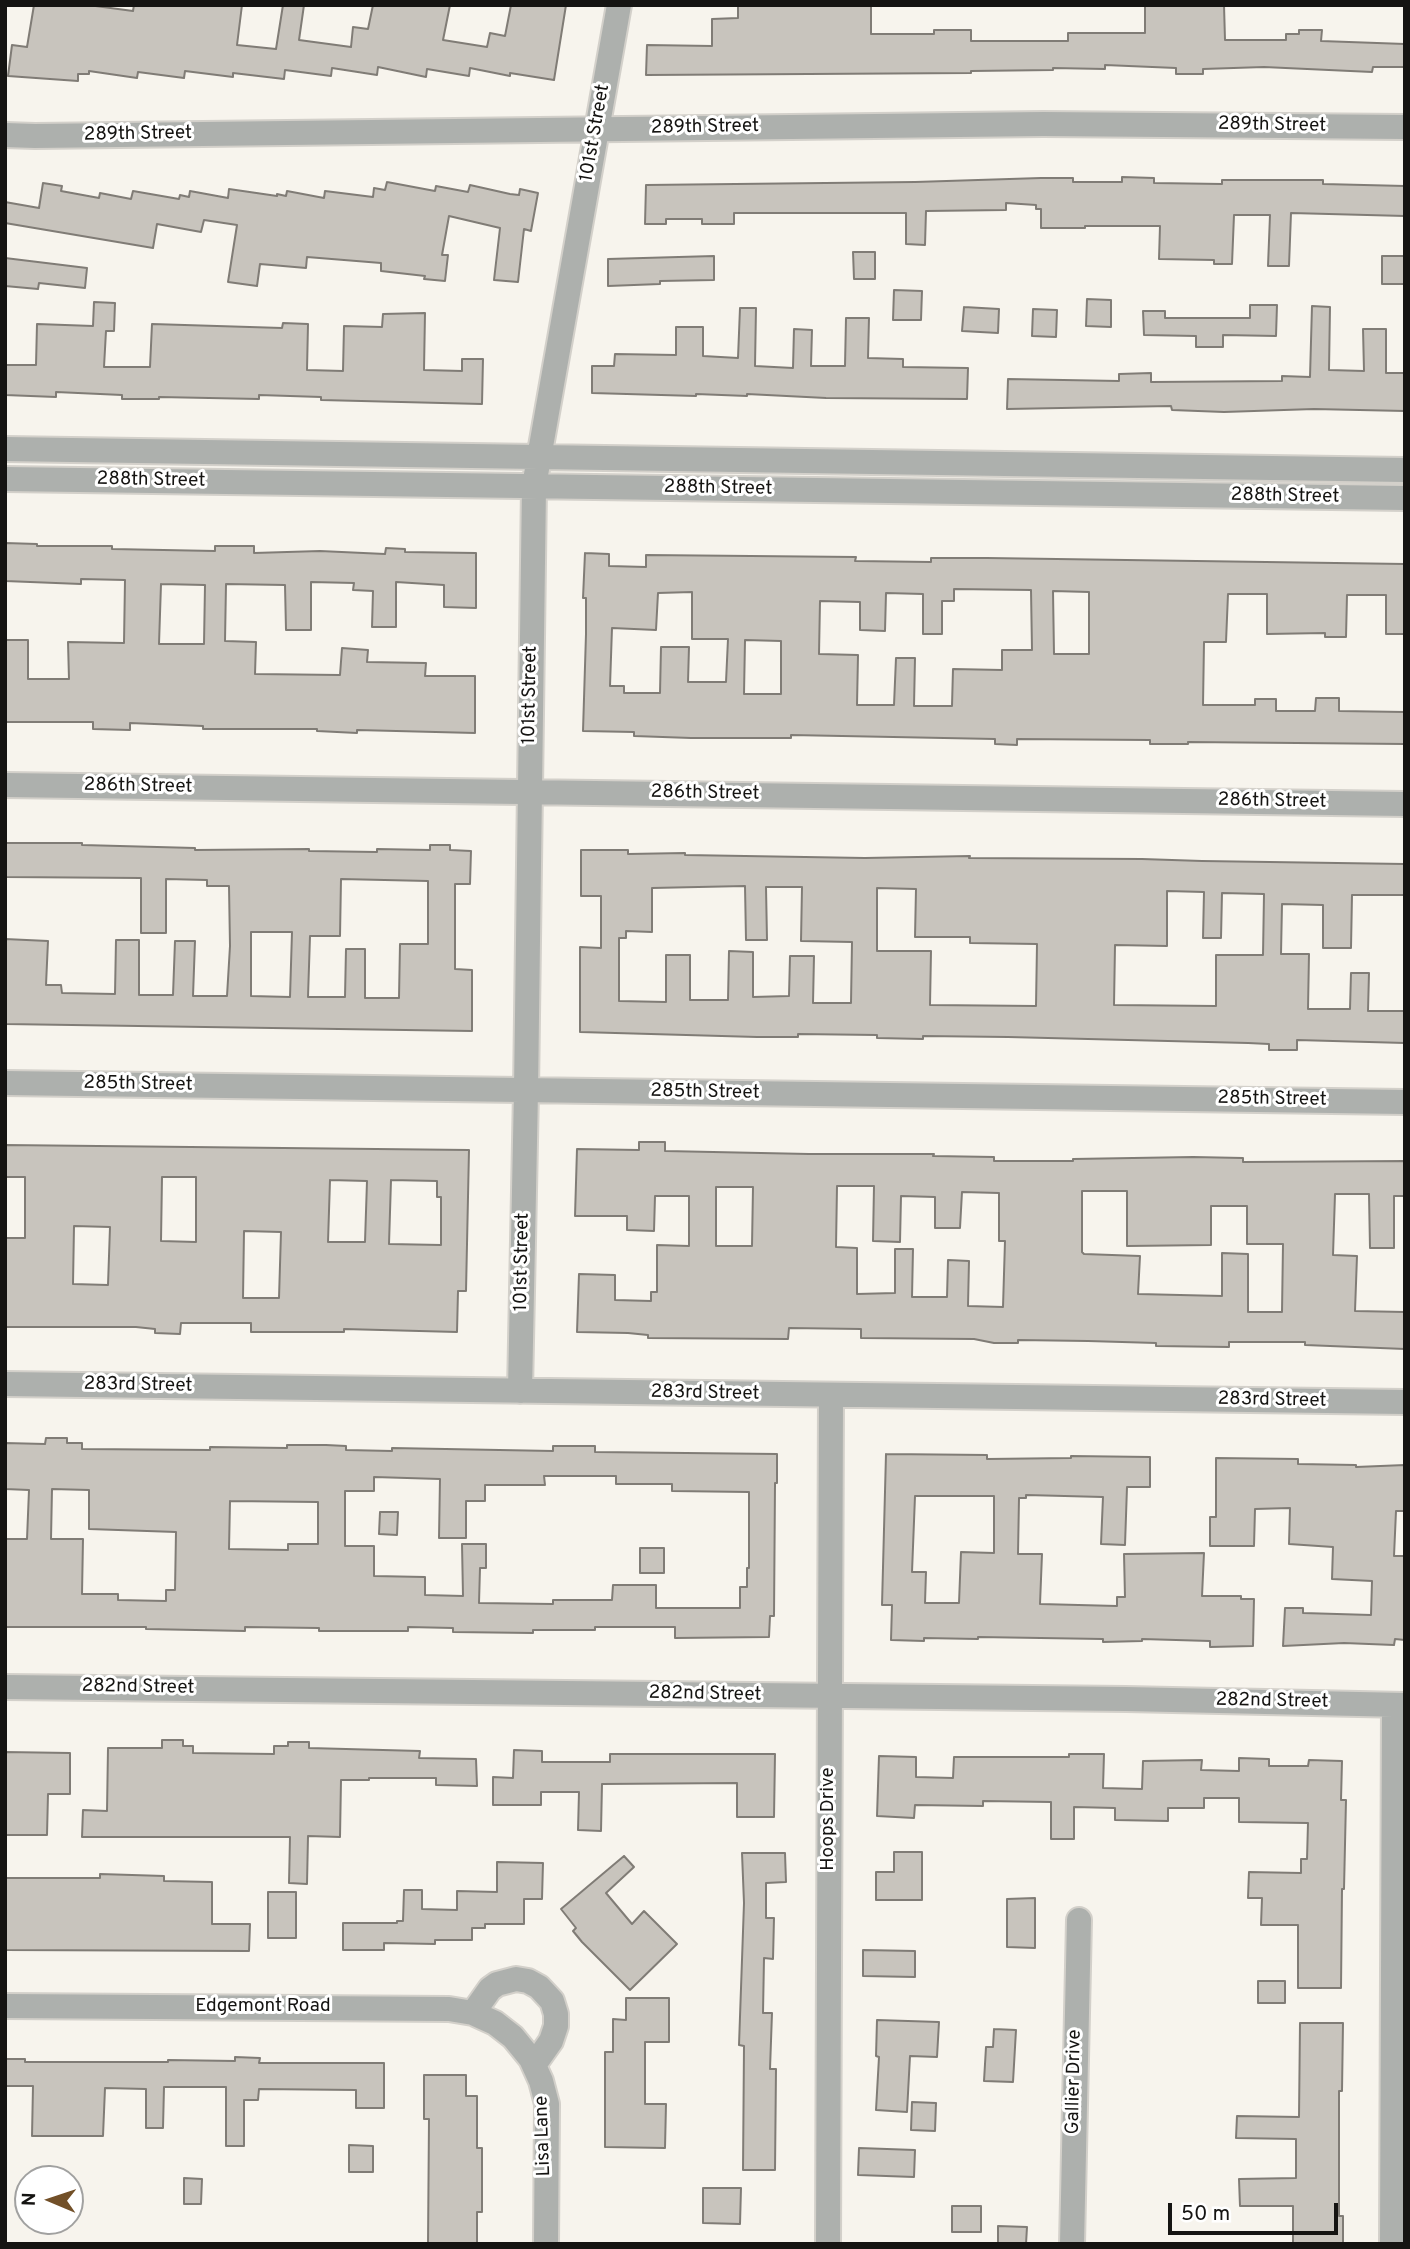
<!DOCTYPE html>
<style>
body{margin:0}
#map{position:relative;width:1410px;height:2249px;overflow:hidden;background:#f7f4ed;font-family:Overpass,sans-serif}
canvas{display:block}
.frame{position:absolute;inset:0;border:7px solid #151412;pointer-events:none}
.north{position:absolute;left:14px;top:2165px;width:70px;height:70px;box-sizing:border-box;background:#fff;border:2px solid #a1a1a0;border-radius:50%;rotate:272deg;font-size:19px;font-weight:700;line-height:28px;text-align:center;color:#151412}
.north::after{content:'';display:block;margin:auto;width:24px;height:32px;background:#725028;clip-path:polygon(50% 0,100% 100%,50% 72%,0 100%)}
.scale{position:absolute;left:1168px;top:2203px;width:170px;height:32px;box-sizing:border-box;border:4px solid #151412;border-top:0;padding-left:9px;font-size:21px;line-height:24px;white-space:nowrap;color:#151412;-webkit-text-stroke:5px #fff;paint-order:stroke}
</style>
<div id="map">
<canvas width="1410" height="2249"></canvas>
<div class="frame"></div>
<div class="north">N</div>
<div class="scale">50 m</div>
</div>
<script>
const ctx = document.querySelector('canvas').getContext('2d');
ctx.lineJoin = 'round';
function fillPath(path, color) {
  ctx.fillStyle = color;
  ctx.fill(path, 'evenodd');
}
function poly(rows) {
  const path = new Path2D();
  for (const r of rows) {
    path.moveTo(r[0], r[1]);
    for (let i = 2; i < r.length; i += 2) path.lineTo(r[i], r[i + 1]);
  }
  return path;
}
function strokePath(path, color, width, dash) {
  ctx.strokeStyle = color;
  ctx.lineWidth = width;
  ctx.lineCap = dash ? 'butt' : 'round';
  ctx.setLineDash(dash || []);
  ctx.stroke(path);
}
function label(font, color, halo, rows, align = 'center') {
  ctx.font = font + ' Overpass,sans-serif';
  ctx.lineWidth = 6;
  ctx.setLineDash([]);
  ctx.textBaseline = 'middle';
  ctx.strokeStyle = halo;
  ctx.fillStyle = color;
  for (const [text, x, y, turn = 0] of rows) {
    ctx.save();
    ctx.translate(x, y);
    ctx.rotate((+turn || 0) * Math.PI / 180);
    ctx.textAlign = isNaN(turn) ? turn : align;
    if (halo) ctx.strokeText(text, 0, 0);
    ctx.fillText(text, 0, 0);
    ctx.restore();
  }
}
const building = poly([
 [34,5,88,5,133,11,134,5,242,5,237,45,276,49,283,5,304,5,299,40,351,47,353,27,368,29,373,5,450,5,443,40,487,47,490,33,505,36,511,5,566,5,554,80,510,73,510,76,470,68,469,76,427,69,426,77,378,67,377,75,332,68,331,76,285,70,284,79,233,73,233,77,185,71,184,78,138,72,137,78,89,71,89,74,78,74,78,81,8,76,12,45,27,47,34,5],
 [759,5,871,5,871,34,934,34,934,30,971,30,971,41,1068,41,1068,33,1145,33,1145,5,1224,5,1225,40,1286,40,1286,34,1299,34,1299,30,1322,30,1321,41,1405,44,1405,67,1373,67,1372,72,1264,67,1203,69,1203,74,1176,74,1176,68,1105,65,1105,69,1053,68,1053,70,971,71,971,73,646,75,647,45,712,46,712,19,738,18,738,6,759,5],
 [1122,177,1154,178,1154,183,1222,184,1222,180,1323,180,1323,184,1405,186,1405,216,1291,213,1289,266,1268,266,1270,215,1234,215,1232,264,1214,264,1214,260,1159,259,1160,226,1085,226,1085,228,1041,228,1041,209,1036,209,1036,205,1006,203,1006,210,926,211,925,245,906,244,906,213,734,213,734,224,702,224,702,219,666,219,666,224,645,224,646,185,915,182,1041,178,1073,178,1073,182,1122,182,1122,177],
 [387,182,435,191,436,186,468,192,470,185,510,194,519,195,520,189,538,193,531,231,524,229,518,282,494,280,500,228,449,216,442,255,448,255,445,281,424,279,425,276,381,271,381,263,307,257,306,268,260,264,257,286,228,282,237,225,204,220,201,232,157,224,153,248,5,223,5,202,39,208,43,183,62,186,61,191,99,198,100,193,131,199,133,191,179,199,180,195,189,197,190,191,228,198,229,189,277,196,277,194,286,196,287,191,324,198,325,191,373,197,374,188,385,190,387,182],
 [853,252,875,252,875,279,854,279,853,252],
 [714,256,714,280,660,281,660,284,608,286,608,259,714,256],
 [1382,256,1405,256,1405,284,1382,284,1382,256],
 [5,258,87,268,85,288,39,283,38,289,5,286,5,258],
 [894,290,922,291,921,320,893,320,894,290],
 [1087,299,1111,300,1111,327,1086,326,1087,299],
 [94,302,115,303,114,331,106,331,104,367,150,367,152,324,282,328,283,323,308,324,307,370,343,371,344,326,382,327,383,314,425,313,424,370,462,371,462,359,483,359,482,404,321,400,321,397,259,395,259,399,159,397,159,399,122,399,122,395,56,392,56,397,5,395,5,365,36,365,37,324,93,326,94,302],
 [1250,305,1277,305,1276,336,1223,335,1223,347,1196,347,1196,336,1144,335,1143,311,1165,311,1165,318,1250,318,1250,305],
 [1312,306,1330,307,1329,370,1364,371,1363,329,1386,329,1386,373,1405,373,1405,411,1314,409,1224,412,1172,410,1171,406,1007,409,1008,379,1119,381,1119,374,1151,373,1151,382,1282,381,1282,376,1310,377,1312,306],
 [964,307,999,309,998,333,962,331,964,307],
 [740,308,756,308,755,366,793,368,794,329,812,330,811,366,845,366,846,318,869,318,868,358,903,359,903,367,968,368,967,399,826,398,747,394,747,396,696,394,696,396,592,393,592,366,614,366,615,354,676,355,676,327,703,327,703,356,738,358,740,308],
 [1033,309,1057,310,1056,337,1032,336,1033,309],
 [5,543,37,544,37,546,112,546,112,549,215,551,215,546,254,546,254,553,320,551,385,554,386,548,405,549,405,552,476,553,476,608,444,607,444,585,396,582,396,627,372,627,373,591,353,590,354,583,311,582,311,630,286,630,285,585,226,584,225,641,256,642,255,674,340,675,342,648,368,650,367,662,426,663,425,676,475,676,475,733,357,730,357,733,317,731,317,729,203,729,203,726,130,723,130,730,93,729,93,722,5,722,5,640,28,640,28,679,69,679,68,642,124,643,125,580,81,579,81,584,5,581,5,543],
 [161,584,205,585,204,644,159,644,161,584],
 [585,553,609,554,609,566,646,567,646,555,856,557,855,561,931,562,931,558,987,558,1405,564,1405,634,1386,634,1386,595,1347,595,1346,637,1325,637,1325,633,1267,634,1267,594,1228,594,1226,642,1204,642,1203,705,1255,705,1255,699,1276,699,1276,711,1315,711,1316,698,1339,698,1339,711,1405,712,1405,744,1188,742,1188,744,1150,744,1150,740,1017,739,1017,745,995,744,995,739,791,735,791,738,691,738,634,736,634,732,583,731,586,634,586,598,583,598,585,553],
 [954,589,1031,590,1032,650,1002,650,1002,670,953,669,952,706,914,706,915,658,896,658,894,705,857,705,858,655,819,654,820,601,860,602,860,630,885,631,886,593,923,594,923,634,942,634,942,601,954,601,954,589],
 [1053,591,1089,592,1089,654,1054,654,1053,591],
 [692,592,692,639,728,639,726,682,688,682,689,647,661,647,660,693,624,693,624,686,610,686,612,628,656,630,658,593,692,592],
 [745,640,781,641,781,694,744,694,745,640],
 [5,843,82,843,82,845,195,848,195,850,309,849,309,851,377,852,377,849,430,850,430,845,450,845,450,850,471,851,470,884,455,884,455,969,472,970,472,1031,5,1024,5,939,48,941,46,985,61,985,62,993,115,994,116,940,139,940,139,995,173,995,175,941,195,941,193,996,227,996,230,946,229,886,207,886,207,880,166,879,166,933,141,933,141,878,5,877,5,843],
 [341,879,428,881,428,944,400,944,399,998,365,998,365,949,346,949,345,997,308,997,310,936,340,936,341,879],
 [251,932,292,932,290,997,251,996,251,932],
 [581,850,628,850,628,854,685,853,685,855,865,858,970,856,969,858,1142,859,1202,861,1405,864,1405,895,1352,895,1351,948,1323,948,1323,905,1282,904,1281,954,1309,954,1308,1009,1350,1009,1351,973,1369,973,1368,1011,1405,1011,1405,1043,1297,1040,1297,1050,1269,1050,1269,1044,1248,1043,1008,1037,923,1036,923,1039,877,1038,877,1035,798,1034,798,1037,757,1037,580,1032,580,947,601,948,601,896,581,896,581,850],
 [745,886,746,940,767,940,766,887,802,887,801,941,852,942,851,1003,813,1003,814,956,790,956,789,996,753,997,753,952,729,951,728,1000,690,1000,690,955,666,955,666,1002,619,1001,619,938,626,938,626,931,652,932,652,888,745,886],
 [877,888,916,889,915,937,970,937,970,943,1037,944,1036,1006,930,1005,931,951,877,951,877,888],
 [1167,891,1204,892,1203,938,1221,938,1222,893,1264,894,1263,955,1216,955,1216,1006,1114,1005,1115,945,1167,946,1167,891],
 [639,1142,665,1142,665,1151,809,1154,934,1154,933,1156,994,1157,994,1161,1073,1161,1073,1159,1193,1157,1243,1158,1243,1162,1405,1161,1405,1196,1394,1196,1394,1248,1370,1248,1369,1194,1335,1194,1333,1255,1357,1256,1355,1311,1405,1312,1405,1349,1305,1345,1305,1342,1229,1342,1229,1347,1156,1346,1156,1343,1088,1341,1018,1340,1018,1343,994,1343,974,1339,861,1338,861,1329,789,1328,788,1339,648,1338,648,1335,628,1333,577,1332,579,1274,615,1275,615,1300,651,1301,651,1292,657,1292,657,1245,689,1246,689,1196,655,1196,654,1231,627,1230,627,1216,575,1216,577,1149,639,1150,639,1142],
 [837,1186,874,1186,873,1241,900,1242,901,1196,935,1197,935,1228,960,1228,962,1192,999,1193,999,1241,1005,1241,1003,1307,968,1306,969,1261,948,1260,947,1297,912,1297,913,1249,895,1249,895,1293,857,1294,857,1248,836,1247,837,1186],
 [716,1187,753,1187,752,1246,716,1246,716,1187],
 [1082,1191,1127,1191,1127,1246,1211,1245,1211,1206,1247,1206,1247,1244,1283,1244,1282,1312,1248,1312,1248,1254,1222,1253,1222,1296,1138,1294,1140,1256,1084,1254,1082,1252,1082,1191],
 [5,1145,469,1150,466,1291,458,1291,457,1332,344,1329,344,1332,251,1332,251,1323,181,1323,180,1334,155,1333,155,1329,136,1327,5,1327,5,1238,25,1238,25,1177,5,1177,5,1145],
 [162,1177,196,1177,196,1242,161,1241,162,1177],
 [330,1180,367,1181,365,1242,328,1242,330,1180],
 [391,1180,437,1181,437,1197,441,1197,441,1245,389,1244,391,1180],
 [74,1226,110,1227,108,1285,73,1284,74,1226],
 [244,1231,281,1232,279,1298,243,1298,244,1231],
 [46,1438,67,1438,67,1443,82,1443,82,1449,210,1450,210,1447,287,1448,287,1445,326,1445,346,1446,346,1450,392,1451,392,1448,553,1451,553,1446,595,1446,595,1452,777,1454,777,1483,775,1483,774,1616,770,1616,769,1637,675,1638,675,1627,595,1627,595,1630,533,1630,533,1633,453,1632,453,1628,408,1627,408,1631,319,1631,319,1628,245,1627,245,1631,146,1629,146,1627,5,1627,5,1539,27,1539,29,1490,5,1489,5,1443,45,1444,46,1438],
 [544,1476,616,1476,616,1484,672,1484,672,1491,749,1492,749,1568,747,1568,747,1587,740,1587,740,1608,656,1608,656,1585,613,1585,612,1600,553,1600,553,1604,479,1603,480,1568,486,1568,486,1544,462,1544,463,1596,425,1595,425,1577,374,1576,374,1546,345,1546,345,1491,374,1491,374,1477,440,1479,439,1538,466,1538,466,1501,485,1501,485,1485,545,1485,544,1476],
 [52,1489,89,1490,89,1529,176,1532,175,1590,166,1590,166,1601,118,1600,118,1594,82,1594,83,1539,51,1539,52,1489],
 [230,1501,318,1502,318,1544,288,1544,288,1550,229,1549,230,1501],
 [886,1454,987,1455,987,1459,1071,1458,1071,1456,1150,1457,1150,1487,1127,1487,1125,1545,1101,1544,1103,1497,1026,1495,1026,1498,1019,1498,1018,1554,1042,1554,1040,1604,1117,1606,1117,1597,1125,1597,1124,1554,1204,1553,1202,1596,1241,1596,1241,1599,1254,1599,1253,1646,1210,1647,1210,1641,1142,1639,1142,1641,1103,1642,1103,1639,978,1637,978,1639,924,1638,924,1641,891,1640,892,1605,882,1605,886,1454],
 [915,1496,994,1496,994,1553,961,1552,959,1603,925,1603,926,1572,912,1572,915,1496],
 [1216,1458,1298,1459,1298,1464,1356,1465,1356,1467,1405,1465,1405,1511,1396,1511,1394,1556,1405,1556,1405,1640,1395,1639,1394,1645,1344,1643,1283,1646,1285,1608,1303,1608,1303,1613,1371,1615,1372,1581,1332,1579,1333,1547,1289,1544,1290,1508,1255,1509,1254,1546,1210,1546,1210,1517,1216,1517,1216,1458],
 [380,1512,398,1512,397,1535,379,1534,380,1512],
 [640,1548,664,1548,664,1573,640,1573,640,1548],
 [162,1740,183,1740,183,1746,193,1746,193,1753,274,1754,274,1746,288,1746,288,1742,309,1742,309,1748,420,1751,419,1758,476,1759,477,1786,436,1785,436,1778,369,1778,369,1780,341,1780,340,1837,308,1836,307,1884,289,1883,290,1837,82,1837,83,1810,107,1811,108,1748,162,1748,162,1740],
 [514,1750,542,1751,542,1762,610,1762,610,1754,775,1754,774,1817,737,1817,737,1783,602,1784,601,1831,578,1830,579,1792,541,1792,541,1805,493,1805,493,1777,513,1778,514,1750],
 [5,1752,70,1753,70,1794,48,1794,47,1835,5,1835,5,1752],
 [1069,1754,1104,1754,1103,1788,1142,1789,1143,1761,1202,1760,1201,1770,1239,1771,1239,1758,1269,1759,1269,1766,1308,1766,1309,1760,1342,1761,1341,1800,1346,1800,1344,1889,1342,1889,1341,1988,1298,1988,1298,1925,1261,1925,1262,1898,1248,1898,1249,1872,1301,1873,1301,1859,1307,1859,1308,1823,1239,1822,1239,1798,1204,1798,1204,1808,1168,1808,1168,1821,1115,1820,1115,1808,1074,1807,1074,1839,1051,1839,1051,1802,983,1801,983,1806,915,1805,914,1818,877,1816,879,1756,916,1757,916,1777,953,1778,954,1757,1069,1757,1069,1754],
 [894,1852,922,1852,922,1900,876,1900,876,1872,894,1872,894,1852],
 [742,1853,785,1853,786,1882,766,1883,766,1918,774,1918,773,1959,764,1958,763,2013,772,2013,770,2069,776,2069,775,2170,743,2170,744,2046,739,2045,744,1903,742,1853],
 [624,1856,634,1867,606,1893,632,1924,644,1911,677,1944,630,1990,582,1942,573,1931,576,1928,561,1909,624,1856],
 [497,1862,543,1863,542,1899,524,1899,524,1924,485,1924,485,1928,472,1928,472,1940,435,1940,435,1944,384,1943,384,1950,343,1950,343,1923,397,1923,397,1921,403,1921,404,1890,422,1890,422,1909,457,1910,457,1891,497,1892,497,1862],
 [100,1874,164,1876,164,1881,212,1882,212,1924,250,1924,249,1951,5,1950,5,1878,100,1878,100,1874],
 [268,1892,296,1892,296,1938,268,1938,268,1892],
 [1035,1898,1035,1948,1007,1947,1007,1899,1035,1898],
 [863,1950,915,1951,915,1977,863,1976,863,1950],
 [1258,1981,1285,1981,1285,2003,1258,2003,1258,1981],
 [626,1998,669,1998,669,2042,645,2042,645,2104,666,2104,665,2148,605,2147,605,2052,613,2052,613,2019,626,2020,626,1998],
 [877,2020,939,2022,937,2057,910,2056,907,2112,876,2110,879,2057,876,2056,877,2020],
 [1300,2023,1343,2023,1342,2091,1339,2091,1339,2216,1343,2216,1343,2244,1293,2244,1293,2206,1240,2206,1239,2179,1296,2178,1296,2139,1236,2138,1237,2116,1299,2117,1300,2023],
 [994,2029,1016,2030,1013,2082,984,2081,986,2047,993,2047,994,2029],
 [235,2057,260,2058,259,2063,384,2063,384,2108,356,2108,356,2090,259,2089,258,2100,244,2100,244,2146,226,2146,226,2087,164,2087,163,2128,146,2128,146,2089,105,2088,103,2136,32,2136,33,2086,5,2086,5,2059,25,2059,25,2062,168,2062,168,2060,235,2061,235,2057],
 [424,2075,466,2075,466,2096,477,2096,477,2148,482,2148,482,2212,477,2212,477,2244,428,2244,429,2119,424,2119,424,2075],
 [912,2102,936,2103,935,2131,911,2130,912,2102],
 [349,2145,373,2146,373,2172,349,2172,349,2145],
 [859,2148,915,2150,914,2177,858,2175,859,2148],
 [184,2178,202,2179,201,2204,184,2204,184,2178],
 [703,2188,741,2188,740,2224,703,2223,703,2188],
 [952,2206,981,2206,981,2232,952,2232,952,2206],
 [998,2226,1027,2227,1026,2244,998,2244,998,2226]
]);
const minor = poly([
 [5,135,35,136,1043,124,1405,127],
 [5,449,1405,470],
 [5,479,1405,498],
 [5,785,1405,804],
 [5,1083,1405,1102],
 [5,1384,1405,1402],
 [520,1391,526,1091,534,486,619,5],
 [5,1687,1126,1699,1405,1705],
 [5,2006,449,2009,473,2013,495,2023,513,2037,531,2059,541,2081,547,2104,546,2244],
 [473,2013,490,1989,497,1984,516,1979,528,1981,539,1987,552,2001,556,2014,556,2026,551,2041,534,2065],
 [828,2244,831,1395],
 [1072,2244,1079,1920],
 [1392,2244,1394,1705]
]);
const streetNames = [
 ["289th Street",1272,126,1],
 ["289th Street",705,128,-1],
 ["101st Street",596,133,-80],
 ["289th Street",138,135,-1],
 ["288th Street",151,481,1],
 ["288th Street",718,489,1],
 ["288th Street",1285,497,1],
 ["101st Street",531,695,-89],
 ["286th Street",138,787,1],
 ["286th Street",705,794,1],
 ["286th Street",1272,802,1],
 ["285th Street",138,1085,1],
 ["285th Street",705,1093,1],
 ["285th Street",1272,1100,1],
 ["101st Street",523,1262,-89],
 ["283rd Street",138,1386,1],
 ["283rd Street",705,1394,1],
 ["283rd Street",1272,1401,1],
 ["282nd Street",138,1688,1],
 ["282nd Street",705,1695,1],
 ["282nd Street",1272,1702,1],
 ["Hoops Drive",829,1819,-90],
 ["Edgemont Road",263,2007],
 ["Gallier Drive",1075,2082,-89],
 ["Lisa Lane",544,2136,-92]
];
fillPath(building, '#c8c4bd');
strokePath(building, '#807c76', 2);
strokePath(minor, '#d3d0ca', 28);
strokePath(minor, '#adb0ad', 24);
label('19px', '#151412', '#fff', streetNames);
</script>
